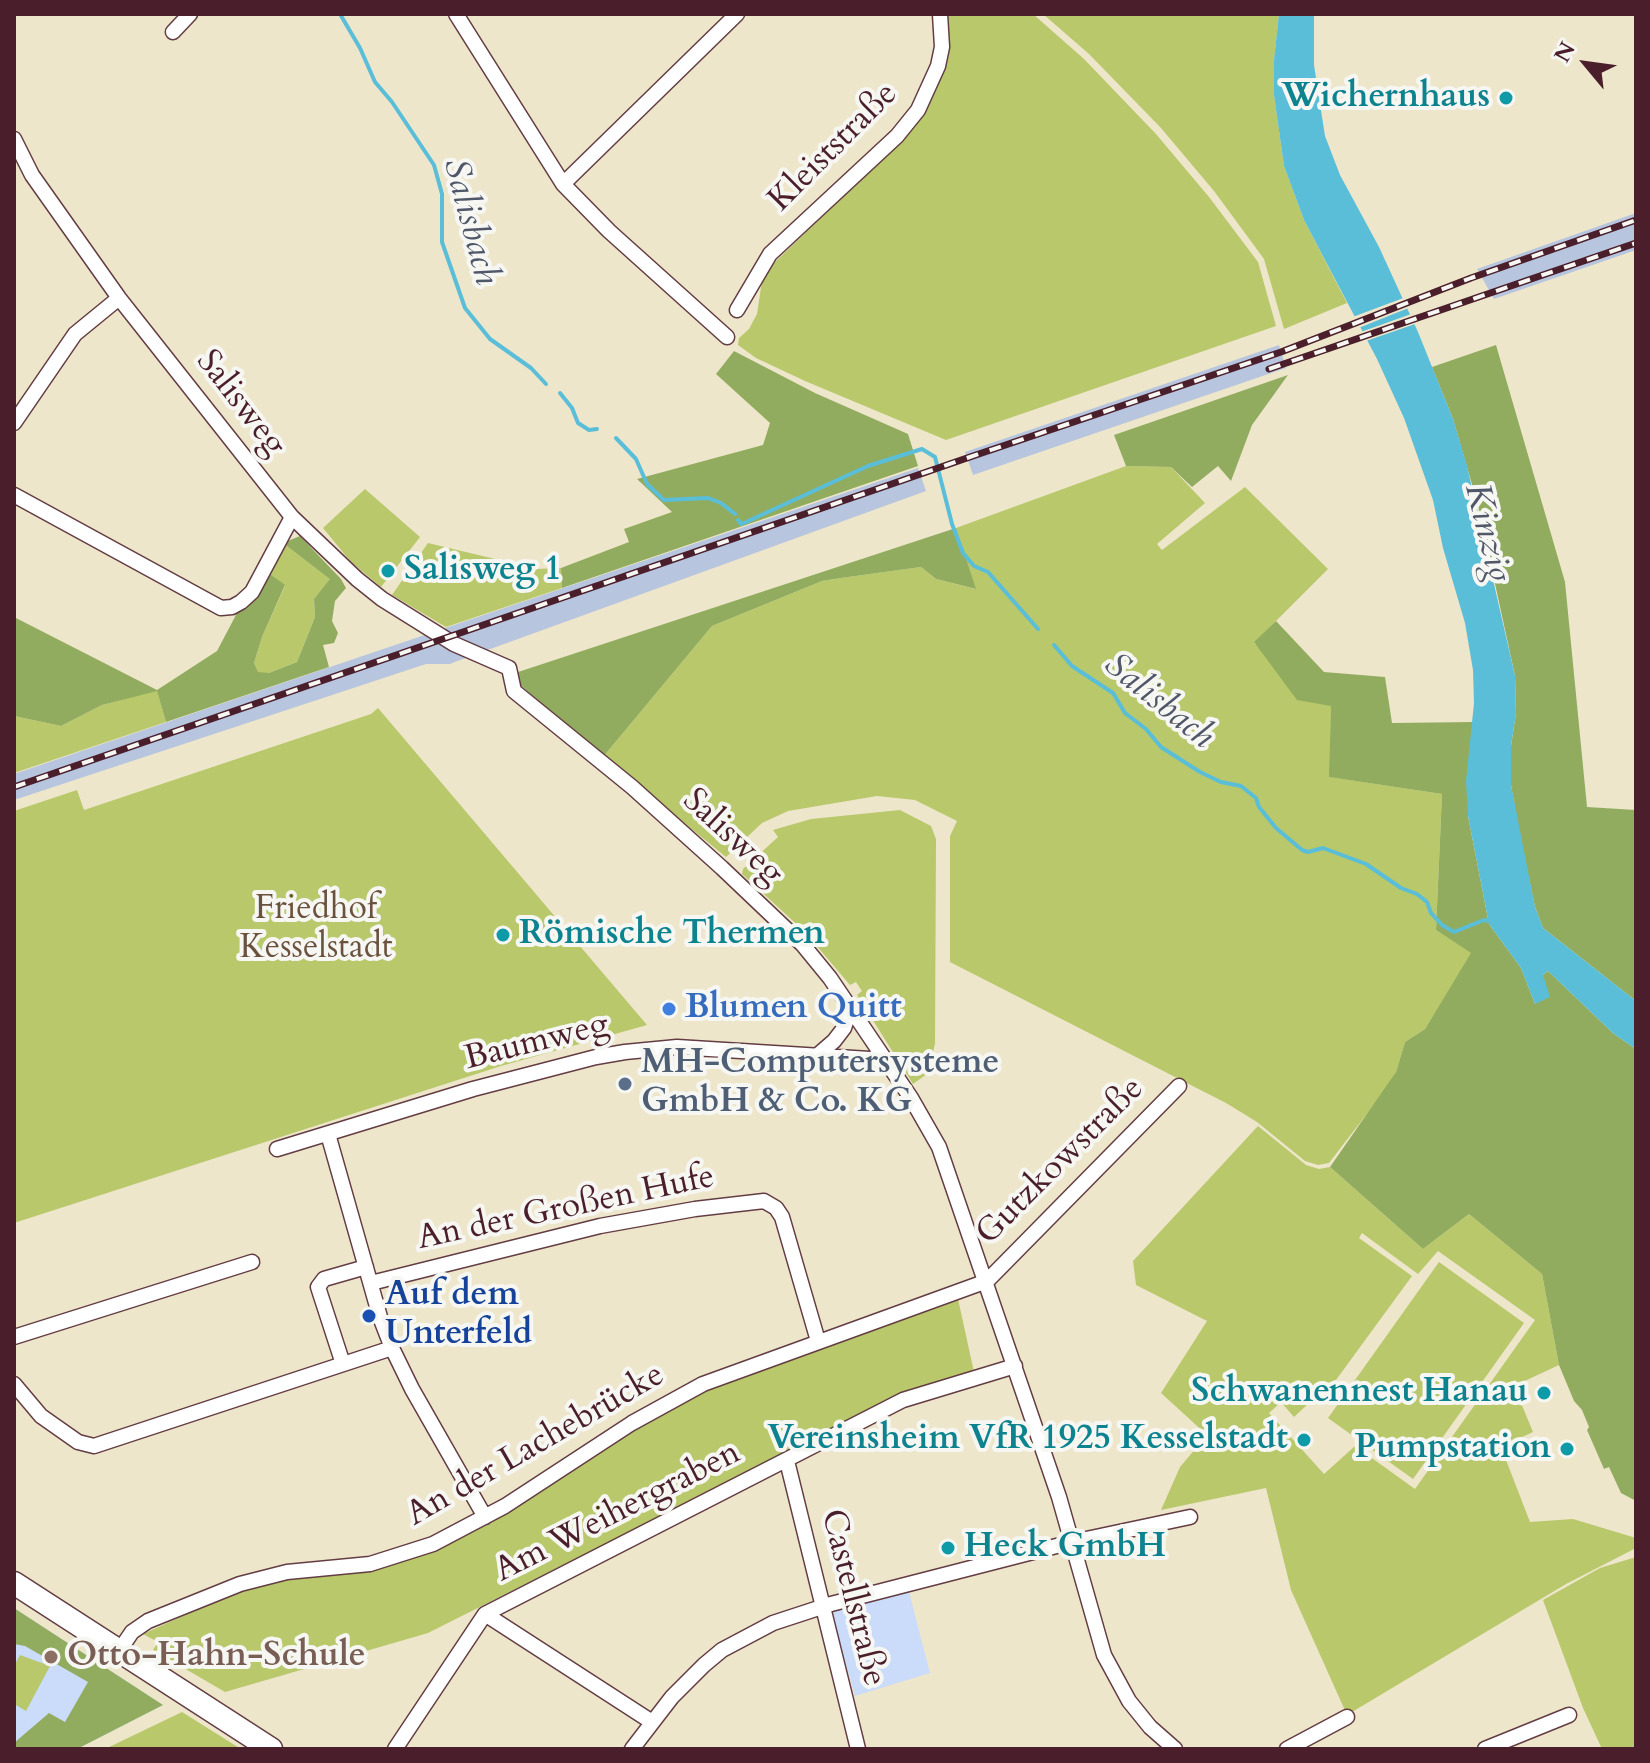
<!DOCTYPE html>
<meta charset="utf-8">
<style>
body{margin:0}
#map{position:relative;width:1650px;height:1763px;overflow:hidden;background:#eee6cb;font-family:Cardo,serif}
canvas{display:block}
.frame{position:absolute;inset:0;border:16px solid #4a1f2b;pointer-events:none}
.north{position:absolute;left:1546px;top:24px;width:80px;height:80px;-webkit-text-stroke:6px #f6f6f2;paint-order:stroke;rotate:299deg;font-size:22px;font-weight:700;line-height:32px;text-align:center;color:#4a1f2b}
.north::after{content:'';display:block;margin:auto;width:28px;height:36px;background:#4a1f2b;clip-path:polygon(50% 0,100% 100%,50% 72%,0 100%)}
</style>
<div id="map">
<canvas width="1650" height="1763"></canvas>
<div class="frame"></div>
<div class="north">N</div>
</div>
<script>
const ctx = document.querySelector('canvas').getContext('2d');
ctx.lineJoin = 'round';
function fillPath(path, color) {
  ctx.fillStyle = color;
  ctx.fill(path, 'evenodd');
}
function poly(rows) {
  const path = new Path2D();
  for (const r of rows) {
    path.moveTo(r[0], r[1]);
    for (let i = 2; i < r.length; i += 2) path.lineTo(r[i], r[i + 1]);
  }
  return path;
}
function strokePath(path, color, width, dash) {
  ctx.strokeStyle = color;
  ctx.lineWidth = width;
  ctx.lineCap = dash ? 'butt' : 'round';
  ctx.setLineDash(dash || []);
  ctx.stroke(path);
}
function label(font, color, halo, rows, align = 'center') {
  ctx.font = font + ' Cardo,serif';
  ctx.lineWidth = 8;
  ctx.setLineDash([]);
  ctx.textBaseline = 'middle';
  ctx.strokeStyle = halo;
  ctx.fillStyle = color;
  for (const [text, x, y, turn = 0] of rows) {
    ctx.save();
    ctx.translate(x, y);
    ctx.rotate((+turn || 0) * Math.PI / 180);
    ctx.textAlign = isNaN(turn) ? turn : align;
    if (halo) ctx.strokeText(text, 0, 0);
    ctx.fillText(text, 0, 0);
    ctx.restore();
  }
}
const built = poly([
 [909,1592,930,1673,855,1696,831,1612],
 [14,1608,163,1705,77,1749,14,1749]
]);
const industrial = poly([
 [1636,213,1636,250,1494,299,1477,269],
 [1279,345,1286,368,973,475,965,452],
 [918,468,926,491,460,660,450,664,426,664,14,800,14,774]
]);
const green = poly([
 [945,14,1033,14,1084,59,1156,134,1209,197,1258,262,1276,326,946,440,805,381,756,358,738,345,739,338,749,329,757,314,762,281,773,264,901,141,923,114,943,69],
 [1043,14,1279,14,1274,60,1274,95,1284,166,1304,220,1347,303,1284,329,1264,259,1214,191,1161,128,1089,54],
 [1126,466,1171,467,1205,503,1157,544,1162,550,1245,487,1328,569,1254,643,1331,705,1330,777,1442,794,1436,930,1472,953,1425,1029,1405,1042,1396,1072,1383,1093,1329,1163,1318,1165,1305,1161,1257,1122,1226,1103,950,962,950,836,957,821,915,800,877,796,788,811,762,823,726,857,603,757,712,626,822,581,841,578,921,567,936,579,975,589,956,528],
 [365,489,420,537,381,587,351,562,323,528],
 [283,543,331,579,314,599,315,617,297,662,269,673,258,673,254,663,262,637,285,586,267,572],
 [428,543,537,569,561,568,562,588,446,627,392,595],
 [157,690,166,722,14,773,14,716,61,726,102,705],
 [378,708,647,1025,501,1066,14,1223,14,811,77,790,84,810,371,714],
 [900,810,931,826,936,839,935,1044,927,1074,913,1084,857,995,862,991,856,982,850,985,804,931,742,874,743,869,778,837,773,830,811,819],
 [1258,1126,1306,1165,1319,1169,1330,1167,1423,1249,1469,1214,1542,1274,1559,1365,1514,1386,1533,1432,1501,1447,1530,1522,1573,1519,1636,1538,1636,1548,1566,1584,1347,1715,1291,1590,1266,1488,1161,1510,1180,1467,1207,1435,1161,1393,1207,1321,1136,1285,1133,1261],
 [1362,1233,1418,1274,1438,1251,1535,1320,1415,1489,1355,1446,1324,1474,1269,1413,1281,1402,1294,1417,1308,1404,1310,1384,1325,1395,1412,1276,1359,1238],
 [1439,1262,1524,1323,1413,1479,1328,1418],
 [958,1299,974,1372,901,1395,428,1633,225,1692,153,1650,158,1642,143,1634,245,1588,302,1576,350,1573,408,1558,620,1436,713,1386],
 [1636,1557,1636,1749,1602,1749,1583,1708,1543,1600,1600,1568],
 [20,1655,50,1666,26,1711,14,1704,14,1666],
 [182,1712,241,1749,105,1749]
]);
const forest = poly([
 [1496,345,1565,582,1587,807,1636,810,1636,1001,1543,928,1535,907,1519,831,1511,785,1511,746,1516,713,1515,676,1478,505,1453,419,1432,367],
 [734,351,815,393,908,434,918,466,562,588,561,568,629,542,624,529,672,512,637,479,763,445,770,423,716,374],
 [1288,375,1252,425,1231,481,1218,466,1192,487,1171,467,1126,466,1114,435],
 [956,528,976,589,936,579,921,567,841,578,822,581,712,626,603,757,509,675],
 [300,536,341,579,346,588,335,601,332,621,338,633,334,643,323,645,329,667,166,722,157,691,102,705,61,726,14,716,14,617,157,690,217,651,237,613,248,603,267,572,285,585,262,637,254,663,258,672,269,673,297,662,315,617,314,599,330,579,283,543],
 [1276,621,1324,672,1385,677,1392,723,1473,722,1468,816,1489,924,1521,968,1535,1004,1543,975,1548,971,1614,1034,1636,1049,1636,1501,1621,1493,1609,1467,1604,1469,1587,1430,1589,1427,1582,1410,1574,1401,1559,1365,1542,1274,1469,1214,1423,1249,1330,1167,1396,1072,1405,1042,1425,1029,1471,953,1436,930,1442,794,1329,777,1331,706,1297,700,1254,642],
 [14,1608,163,1705,77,1749,14,1749,14,1743,49,1713,65,1722,88,1682,25,1646,14,1644]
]);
const water = poly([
 [1279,14,1314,14,1314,65,1325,136,1340,175,1379,247,1418,332,1453,419,1467,466,1515,676,1516,713,1511,746,1511,785,1535,907,1543,928,1636,1001,1636,1049,1614,1034,1548,971,1543,975,1550,997,1535,1004,1521,968,1489,924,1468,816,1466,781,1474,703,1473,670,1465,623,1443,548,1433,500,1404,418,1377,359,1304,220,1284,166,1274,95,1274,60]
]);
const pier = poly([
 [1406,297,1411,307,1356,329,1350,318],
 [1414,313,1418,323,1363,342,1358,333]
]);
const stream = poly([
 [340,14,360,48,375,82,392,102,434,165,442,194,442,242,465,308,490,339,531,368,546,384],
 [560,393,572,408,578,423,589,430,597,429],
 [616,438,636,459,647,484,664,500,708,498,721,503,735,514],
 [738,520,741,524,746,522,868,466,922,449,935,457,952,524,963,553,974,566,988,572,1038,629],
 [1054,645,1072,666,1113,693,1125,713,1146,729,1161,747,1200,772,1221,782,1241,786,1256,798,1259,807,1276,828,1302,850,1308,852,1323,848,1366,864,1401,888,1417,894,1427,902,1431,913,1442,925,1454,932,1484,920,1494,922]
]);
const street = poly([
 [456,14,563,184,609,231,727,337],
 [173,32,190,14],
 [14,139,32,175,119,298,292,517,357,579,382,599,454,644,509,668,514,691,632,787,722,868,803,945,830,978,911,1098,939,1147,1059,1497,1104,1655,1129,1701,1150,1727,1175,1749],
 [563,184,737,14],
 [737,310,770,254,897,136,918,110,938,66,942,47,940,14],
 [14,423,75,334,119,298],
 [14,495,221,608,232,607,241,602,252,592,292,517],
 [819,1054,834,1041,844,1028,847,1019,846,1004],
 [328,1134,380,1317,392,1348,412,1389,485,1517],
 [277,1149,473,1089,596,1057,625,1052,677,1047,886,1060],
 [371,1283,600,1226,695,1209,764,1201,776,1208,782,1217,818,1341],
 [14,1337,252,1262],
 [343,1364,318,1287,324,1279,366,1267],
 [14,1384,41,1416,78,1442,94,1446,392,1348],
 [787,1461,858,1749],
 [485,1614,652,1722],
 [119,1651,132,1632,148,1621,240,1584,287,1572,370,1564,433,1544,505,1506,632,1423,703,1384,987,1281,1179,1086],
 [395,1749,485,1614,903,1400,1015,1366],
 [632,1749,672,1697,704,1665,722,1650,773,1623,831,1604,1072,1542,1190,1517],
 [1287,1749,1347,1717],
 [1485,1749,1569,1715]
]);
const secondary = poly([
 [14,1583,271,1749]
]);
const rail = poly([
 [1269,369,1636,243],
 [14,787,967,458,1281,352,1471,278,1636,220]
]);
const markers = [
 [1506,98,8,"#0f9aa8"],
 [388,571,8,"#0f9aa8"],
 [503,935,8,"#0f9aa8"],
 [669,1009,8,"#3f7fe0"],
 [625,1084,8,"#5c6f8a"],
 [369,1316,8,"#1a4fb4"],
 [1544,1393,8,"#0f9aa8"],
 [1304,1440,8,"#0f9aa8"],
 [1567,1449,8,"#0f9aa8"],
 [948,1548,8,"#0f9aa8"],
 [51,1657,8,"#8d6e63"]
];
const cultureNames = [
 ["Wichernhaus",1490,98],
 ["Salisweg 1",404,571,"left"],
 ["Römische Thermen",519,935,"left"],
 ["Schwanennest Hanau",1528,1393],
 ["Vereinsheim VfR 1925 Kesselstadt",1288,1440],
 ["Pumpstation",1551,1449],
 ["Heck GmbH",964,1548,"left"]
];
const streetNames = [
 ["Kleiststraße",834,148,-45],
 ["Salisweg",240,404,52],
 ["Salisweg",732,838,43],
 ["Baumweg",537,1043,-14],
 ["Gutzkowstraße",1061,1162,-45],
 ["An der Großen Hufe",566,1209,-12],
 ["An der Lachebrücke",536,1446,-30],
 ["Am Weihergraben",618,1513,-27],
 ["Castellstraße",852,1598,76]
];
const parkNames = [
 ["Friedhof",316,910],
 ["Kesselstadt",316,949]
];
const shopNames = [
 ["Blumen Quitt",685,1009]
];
const serviceNames = [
 ["MH-Computersysteme",641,1064],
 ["GmbH & Co. KG",641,1103]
];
const transitNames = [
 ["Auf dem",385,1296],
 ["Unterfeld",385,1335]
];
const educationNames = [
 ["Otto-Hahn-Schule",67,1657]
];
const waterNames = [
 ["Salisbach",469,222,75],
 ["Kinzig",1486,533,76],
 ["Salisbach",1158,702,39]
];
fillPath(built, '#cadcf9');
fillPath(industrial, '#b7c5de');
fillPath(green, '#b8c86b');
fillPath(forest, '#92ac5f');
fillPath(water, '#5abed8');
fillPath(pier, '#eee6cb');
strokePath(stream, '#5abed8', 4);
strokePath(street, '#633d43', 17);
strokePath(secondary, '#633d43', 25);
strokePath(street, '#fff', 14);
strokePath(secondary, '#fff', 22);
strokePath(rail, '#4a1f2b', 7);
strokePath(rail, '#f6f6f2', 4, [12]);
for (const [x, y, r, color] of markers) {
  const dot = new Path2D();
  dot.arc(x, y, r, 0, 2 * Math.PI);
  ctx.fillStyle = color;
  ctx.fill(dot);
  strokePath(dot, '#f6f6f2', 3);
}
label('bold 34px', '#0d838f', '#f6f6f2', cultureNames, 'right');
label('34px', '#4a1f2b', '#f6f6f2', streetNames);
label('34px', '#6b523e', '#f6f6f2', parkNames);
label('bold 34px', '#366cbe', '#f6f6f2', shopNames, 'left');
label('bold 34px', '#4e5e75', '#f6f6f2', serviceNames, 'left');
label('bold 34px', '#164399', '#f6f6f2', transitNames, 'left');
label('bold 34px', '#785e54', '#f6f6f2', educationNames, 'left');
label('italic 36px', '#505768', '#f6f6f2', waterNames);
</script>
